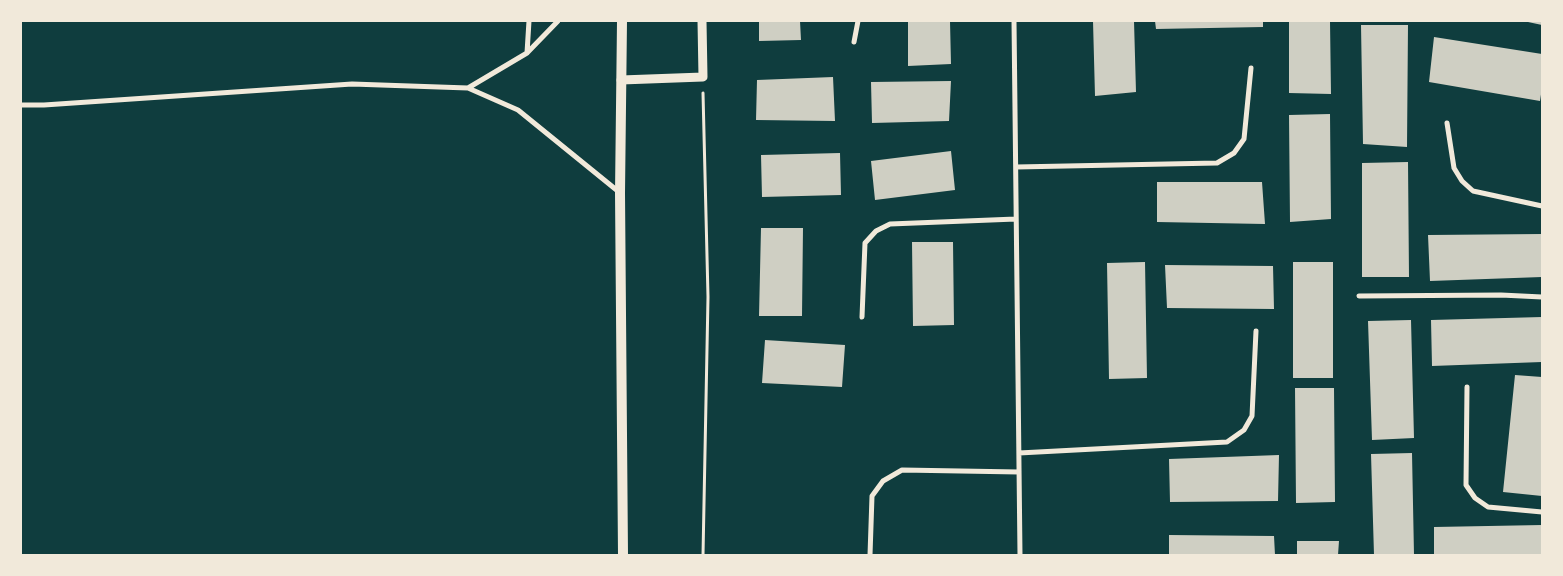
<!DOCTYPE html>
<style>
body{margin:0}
#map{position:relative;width:1563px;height:576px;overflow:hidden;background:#0f3d3e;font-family:"Fira Sans",sans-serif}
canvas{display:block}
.frame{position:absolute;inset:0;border:22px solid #f1e9da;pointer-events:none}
</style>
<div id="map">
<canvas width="1563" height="576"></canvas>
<div class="frame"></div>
</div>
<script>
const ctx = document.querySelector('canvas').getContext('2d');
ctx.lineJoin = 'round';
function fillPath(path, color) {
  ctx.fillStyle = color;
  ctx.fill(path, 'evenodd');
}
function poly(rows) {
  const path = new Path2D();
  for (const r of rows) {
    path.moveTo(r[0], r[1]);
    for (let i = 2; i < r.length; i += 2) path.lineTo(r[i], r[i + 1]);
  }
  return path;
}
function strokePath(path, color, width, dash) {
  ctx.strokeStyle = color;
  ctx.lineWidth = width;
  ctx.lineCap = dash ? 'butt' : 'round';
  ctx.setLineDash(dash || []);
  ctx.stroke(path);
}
const building = poly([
 [759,21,800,21,801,40,759,41],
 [908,21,950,21,951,64,908,66],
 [1093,21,1134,21,1136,92,1095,96],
 [1155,21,1263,21,1263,27,1156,29],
 [1289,21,1330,21,1331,94,1289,93],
 [1528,21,1542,21,1542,25,1528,22],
 [1361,25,1408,25,1407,147,1363,144],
 [1434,37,1542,54,1542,88,1540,101,1429,82],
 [833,77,835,121,756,120,757,80],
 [951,81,949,121,872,123,871,82],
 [1330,114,1331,219,1290,222,1289,115],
 [951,151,955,190,875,200,871,161],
 [840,153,841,195,762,197,761,155],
 [1408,162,1409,277,1362,277,1362,163],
 [1157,182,1262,182,1265,224,1157,222],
 [761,228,803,228,802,316,759,316],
 [1542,234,1542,277,1430,281,1428,235],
 [912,242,953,242,954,325,913,326],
 [1145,262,1147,378,1109,379,1107,263],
 [1293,262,1333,262,1333,378,1293,378],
 [1165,265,1273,266,1274,309,1167,308],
 [1542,317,1542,362,1432,366,1431,320],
 [1411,320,1414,438,1372,440,1368,321],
 [765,340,845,345,842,387,762,383],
 [1515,375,1542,377,1542,496,1503,492],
 [1295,388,1334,388,1335,502,1296,503],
 [1412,453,1414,555,1374,555,1371,454],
 [1279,455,1278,501,1170,502,1169,459],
 [1542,525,1542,555,1434,555,1434,527],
 [1169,535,1274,536,1275,555,1169,555],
 [1297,541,1339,541,1338,555,1297,555]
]);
const path = poly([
 [703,555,708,297,703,93]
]);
const minor = poly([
 [1014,21,1020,555],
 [854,42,858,21],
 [527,53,529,21],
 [468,88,518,110,619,192],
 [21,105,44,105,352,84,468,88,527,53,558,21],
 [1447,123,1454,168,1462,181,1473,191,1542,206],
 [1016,167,1217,163,1234,153,1244,139,1251,68],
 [1359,296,1501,295,1542,297],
 [862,317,865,243,876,231,890,224,1016,219],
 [1467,387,1466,485,1475,498,1488,507,1542,512],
 [1019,453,1227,442,1244,430,1252,416,1256,331],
 [870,555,872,496,883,481,902,470,1019,472]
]);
const tertiary = poly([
 [621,80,703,77,702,21]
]);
const secondary = poly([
 [622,21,620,193,623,555]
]);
fillPath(building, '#cfcfc3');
strokePath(path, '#f1e9da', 3);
strokePath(minor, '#f1e9da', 5);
strokePath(tertiary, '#f1e9da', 9);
strokePath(secondary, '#f1e9da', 10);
</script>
